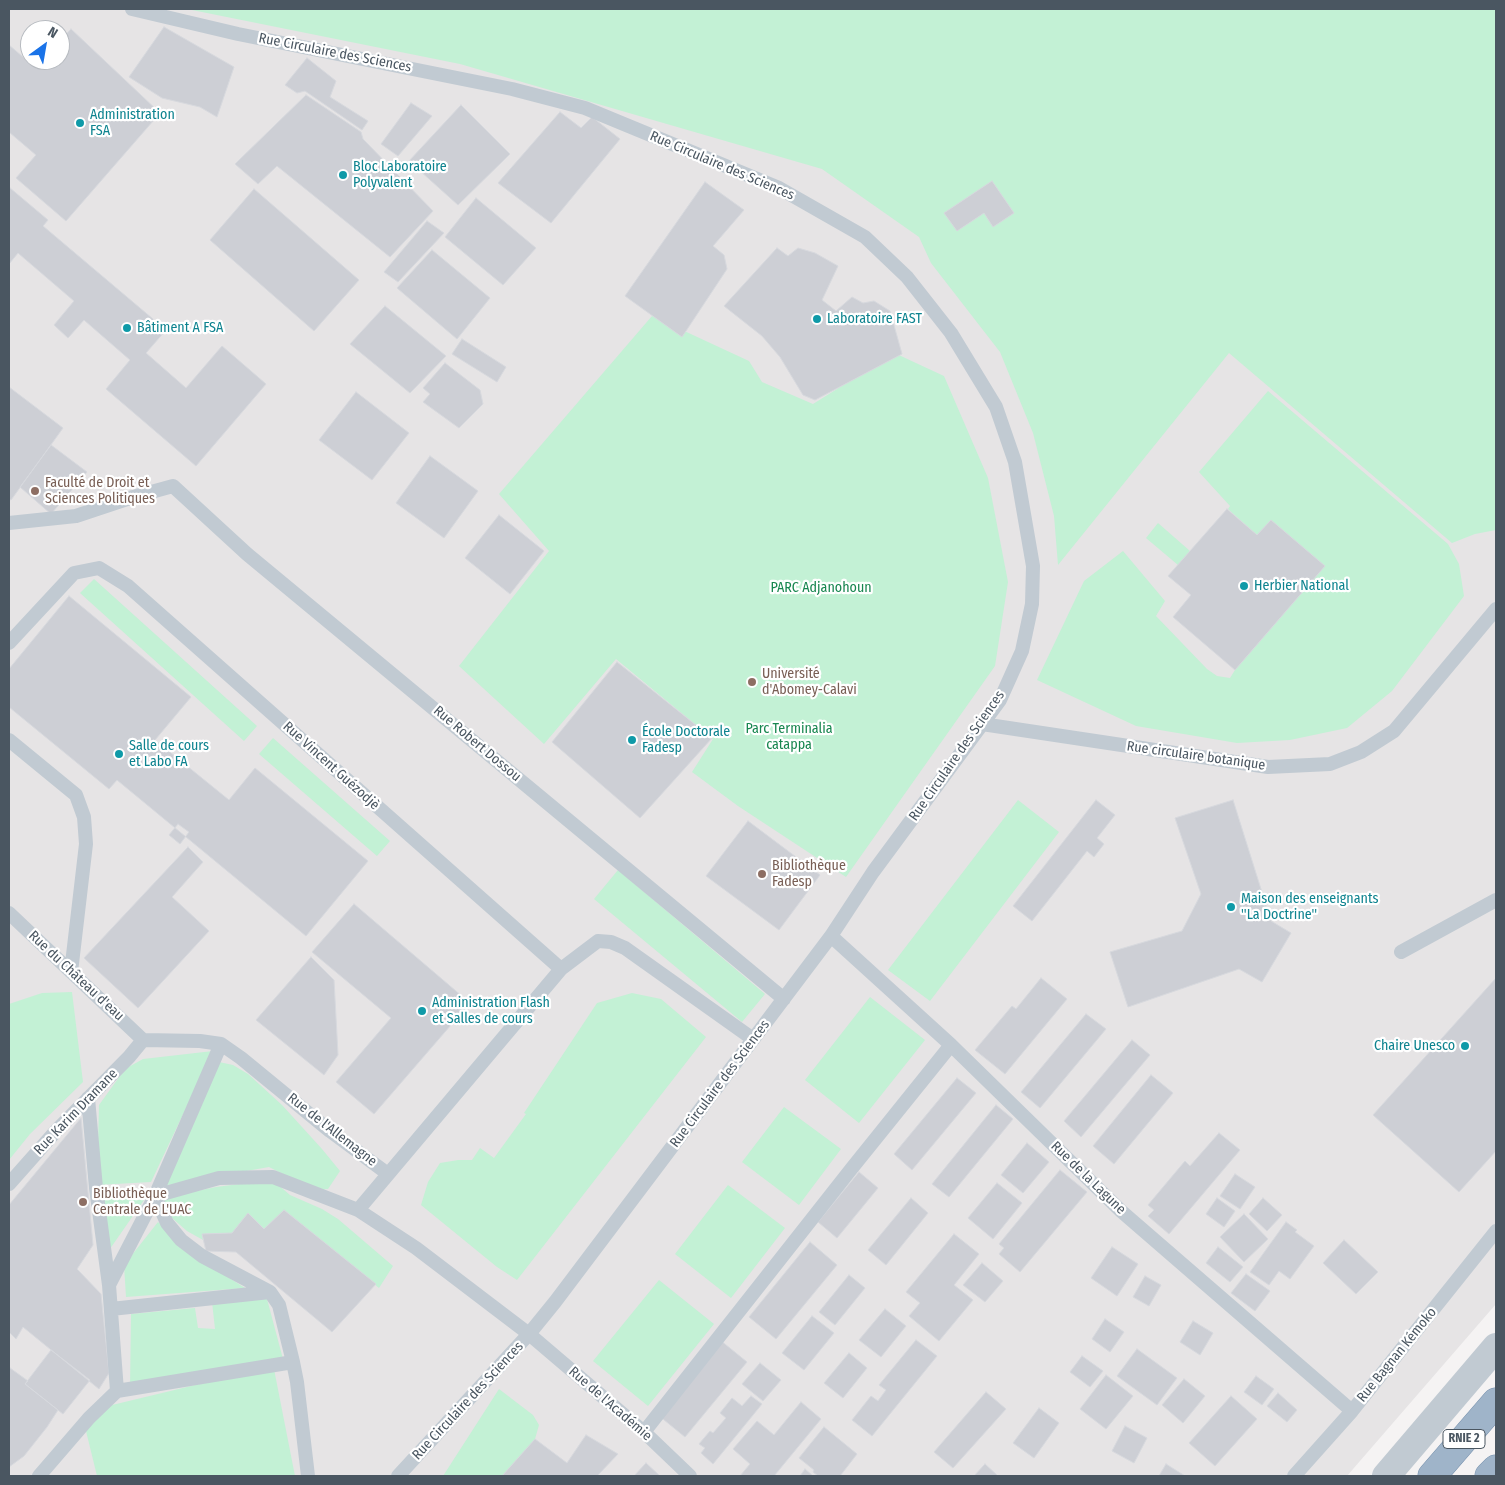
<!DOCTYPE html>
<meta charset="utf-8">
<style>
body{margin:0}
#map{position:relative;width:1505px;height:1485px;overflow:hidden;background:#f5f3f3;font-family:"Fira Sans Condensed",sans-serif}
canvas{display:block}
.frame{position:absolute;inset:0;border:10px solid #4a5661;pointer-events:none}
.north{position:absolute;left:20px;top:20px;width:50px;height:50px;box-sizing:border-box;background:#fff;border:1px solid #b7bbc0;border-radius:50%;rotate:32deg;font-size:14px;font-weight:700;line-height:20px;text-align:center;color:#4a5661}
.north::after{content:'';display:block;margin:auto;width:18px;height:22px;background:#1a73e8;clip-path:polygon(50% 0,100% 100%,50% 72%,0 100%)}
</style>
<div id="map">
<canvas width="1505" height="1485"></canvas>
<div class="frame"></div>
<div class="north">N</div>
</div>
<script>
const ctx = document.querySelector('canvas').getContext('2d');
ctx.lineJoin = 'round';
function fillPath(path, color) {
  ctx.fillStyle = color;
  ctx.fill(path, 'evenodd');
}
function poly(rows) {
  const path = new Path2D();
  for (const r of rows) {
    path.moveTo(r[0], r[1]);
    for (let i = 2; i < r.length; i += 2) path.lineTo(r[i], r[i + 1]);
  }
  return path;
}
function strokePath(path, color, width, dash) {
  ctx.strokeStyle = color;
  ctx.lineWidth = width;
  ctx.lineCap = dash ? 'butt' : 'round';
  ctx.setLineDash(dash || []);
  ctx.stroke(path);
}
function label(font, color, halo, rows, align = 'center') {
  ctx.font = font + ' "Fira Sans Condensed",sans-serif';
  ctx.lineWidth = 4.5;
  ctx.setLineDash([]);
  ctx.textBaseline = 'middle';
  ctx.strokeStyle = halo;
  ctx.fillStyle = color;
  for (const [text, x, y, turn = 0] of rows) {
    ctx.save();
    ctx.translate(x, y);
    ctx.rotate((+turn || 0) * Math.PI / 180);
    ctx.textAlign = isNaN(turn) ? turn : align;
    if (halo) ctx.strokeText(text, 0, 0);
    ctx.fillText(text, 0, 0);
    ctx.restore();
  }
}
const education = poly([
 [9,9,1496,9,1496,1304,1347,1476,9,1476],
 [30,30,60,30,60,60,30,60]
]);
const green = poly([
 [187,9,1496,9,1496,530,1475,534,1452,543,1229,353,1058,565,1054,516,1033,433,1000,352,931,263,919,237,822,169,460,64],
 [652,316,749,361,762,382,813,404,845,384,888,350,944,376,988,478,1008,582,995,666,846,877,738,806,692,772,713,739,616,659,544,744,459,666,549,551,499,494],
 [1268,391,1448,544,1459,564,1464,596,1392,691,1347,728,1290,740,1237,743,1136,726,1037,680,1084,581,1123,551,1165,601,1156,616,1207,669,1217,676,1230,678,1235,670,1324,566,1271,520,1257,535,1228,509,1230,506,1199,472],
 [1158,523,1190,551,1178,565,1146,538],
 [94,579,257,726,244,741,80,593],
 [273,738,390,841,377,856,259,754],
 [1018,800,1059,832,930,1001,888,970],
 [618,870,765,994,742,1022,594,899],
 [72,992,83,1082,30,1134,9,1160,9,1004,42,993],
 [632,993,661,999,706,1037,517,1280,497,1267,421,1205,428,1182,440,1163,458,1160,472,1160,480,1148,494,1158,526,1114,524,1113,597,1003],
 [870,997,925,1040,859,1123,805,1080],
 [213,1051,151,1182,97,1185,99,1105,125,1069,143,1059],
 [219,1062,233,1065,248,1074,282,1105,322,1149,340,1171,328,1189,315,1190,269,1167,162,1186],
 [784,1107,841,1149,799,1205,742,1162],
 [263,1181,276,1183,290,1195,322,1209,338,1219,393,1266,379,1288,284,1210,264,1229,232,1233,202,1234,203,1240,187,1231,164,1211,163,1198,216,1187],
 [728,1185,785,1228,731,1298,675,1254],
 [100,1198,144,1200,105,1256],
 [158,1222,198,1258,245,1288,126,1297,124,1265],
 [659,1280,714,1324,648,1406,593,1361],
 [267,1299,283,1359,130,1389,131,1314,195,1308,198,1328,215,1329,212,1302],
 [274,1369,295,1476,97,1476,86,1431,108,1406,220,1379],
 [499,1389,533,1415,539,1425,535,1439,502,1476,443,1476]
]);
const building = poly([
 [164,27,234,67,217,117,200,107,162,98,129,77,164,27],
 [71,29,160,113,66,221,16,178,36,155,9,132,9,45,37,69,44,60,60,60,60,41,71,29],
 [307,58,336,81,330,97,368,121,362,130,305,91,297,93,285,85,307,58],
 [306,95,361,132,363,139,433,211,390,257,277,166,258,184,235,164,306,95],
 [411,103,432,116,398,156,381,144,411,103],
 [461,105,510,154,458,205,409,161,461,105],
 [560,112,581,128,592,117,620,139,551,223,498,183,560,112],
 [992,181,1014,213,993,227,984,213,957,231,944,213,992,181],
 [705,182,744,210,713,246,724,255,727,269,682,337,625,296,705,182],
 [10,188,48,220,43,226,166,330,146,353,186,388,222,346,266,384,196,466,106,389,130,360,84,320,68,338,54,325,74,301,18,253,9,264,9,190,10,188],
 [254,189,359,280,314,331,210,240,254,189],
 [476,198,536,248,503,285,445,237,476,198],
 [427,221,444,233,398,282,384,272,427,221],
 [777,248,788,256,798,248,815,253,838,266,822,300,836,311,852,297,863,303,874,301,890,311,902,354,815,400,803,395,780,357,762,336,724,306,777,248],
 [432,250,490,298,457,339,397,288,432,250],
 [385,306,446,356,410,393,350,344,385,306],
 [462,339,506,367,497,382,452,354,462,339],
 [445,363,480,390,483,404,459,428,423,402,430,394,423,388,445,363],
 [9,387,63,428,11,500,9,499,9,387],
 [356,392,409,433,372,480,319,440,356,392],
 [51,445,87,472,51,514,20,487,51,445],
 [430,456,478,491,444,538,396,503,430,456],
 [1227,509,1257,535,1271,520,1325,566,1235,670,1173,617,1191,595,1168,576,1227,509],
 [499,515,544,551,510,594,465,558,499,515],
 [69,596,191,697,155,740,229,800,255,768,368,861,306,936,117,780,109,789,9,707,9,669,69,596],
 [617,662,712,738,640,818,552,742,617,662],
 [1096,800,1115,815,1097,838,1104,844,1094,857,1087,851,1032,921,1013,906,1096,800],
 [1233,800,1271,921,1291,933,1262,982,1239,969,1128,1007,1110,952,1182,931,1201,894,1175,818,1233,800],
 [748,821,820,875,779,930,706,876,748,821],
 [178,824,189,832,180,844,169,835,178,824],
 [188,847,203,862,172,897,209,931,138,1008,84,958,188,847],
 [354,904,470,1003,374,1114,336,1082,391,1018,312,952,354,904],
 [311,957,334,980,338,1055,324,1075,256,1020,311,957],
 [1041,978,1067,999,1005,1074,975,1050,1012,1006,1016,1009,1041,978],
 [1496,978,1496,1151,1459,1192,1373,1115,1496,978],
 [1086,1014,1106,1029,1040,1108,1021,1092,1086,1014],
 [1132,1040,1150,1055,1081,1137,1064,1121,1132,1040],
 [1151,1075,1173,1093,1114,1164,1093,1146,1151,1075],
 [957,1078,976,1093,912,1170,894,1154,957,1078],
 [996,1105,1013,1119,949,1197,932,1184,996,1105],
 [81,1118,93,1245,77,1269,101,1294,109,1373,99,1389,23,1327,16,1339,9,1332,9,1205,81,1118],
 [1219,1133,1240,1150,1169,1234,1148,1216,1154,1210,1148,1205,1185,1161,1190,1166,1219,1133],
 [1027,1143,1049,1162,1023,1193,1001,1175,1027,1143],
 [1060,1170,1087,1192,1020,1272,999,1254,1004,1248,999,1244,1060,1170],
 [859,1172,878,1188,837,1238,818,1222,859,1172],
 [1235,1174,1255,1187,1240,1209,1220,1196,1235,1174],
 [997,1183,1022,1203,993,1239,968,1218,997,1183],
 [911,1198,928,1213,886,1265,868,1250,911,1198],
 [1217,1198,1235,1211,1224,1227,1206,1214,1217,1198],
 [1263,1198,1282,1215,1267,1231,1249,1214,1263,1198],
 [284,1210,376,1284,332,1332,236,1252,206,1251,202,1234,232,1233,248,1213,264,1229,284,1210],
 [1244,1214,1268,1239,1244,1262,1220,1237,1244,1214],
 [1286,1222,1297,1230,1295,1232,1314,1246,1290,1279,1279,1271,1269,1285,1250,1272,1286,1222],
 [954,1234,979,1254,954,1285,973,1300,939,1341,909,1316,920,1303,906,1292,954,1234],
 [1344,1240,1378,1272,1356,1294,1323,1263,1344,1240],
 [810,1242,837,1265,776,1339,749,1317,810,1242],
 [1112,1247,1138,1264,1117,1296,1091,1278,1112,1247],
 [1218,1247,1243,1267,1230,1282,1206,1263,1218,1247],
 [982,1263,1003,1281,985,1302,963,1285,982,1263],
 [1246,1274,1270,1291,1255,1311,1231,1293,1246,1274],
 [849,1275,865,1288,835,1325,819,1312,849,1275],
 [1145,1276,1161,1285,1149,1306,1133,1297,1145,1276],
 [885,1309,906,1326,881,1357,859,1340,885,1309],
 [812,1316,834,1333,804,1370,782,1353,812,1316],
 [1105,1319,1124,1332,1110,1352,1092,1339,1105,1319],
 [1193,1321,1213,1333,1200,1355,1180,1342,1193,1321],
 [720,1340,747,1362,685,1437,658,1415,720,1340],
 [916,1340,937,1356,872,1436,852,1420,871,1396,878,1401,886,1390,879,1385,916,1340],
 [1137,1349,1177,1378,1157,1405,1117,1376,1137,1349],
 [51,1350,90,1380,63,1414,25,1384,51,1350],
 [849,1353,867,1368,843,1398,824,1383,849,1353],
 [1082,1356,1103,1371,1090,1387,1070,1372,1082,1356],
 [760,1363,781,1380,763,1401,742,1384,760,1363],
 [10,1368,28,1381,25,1384,58,1410,47,1427,24,1456,9,1467,9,1370,10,1368],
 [1106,1375,1133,1396,1106,1429,1080,1409,1106,1375],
 [1256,1376,1274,1389,1262,1405,1244,1392,1256,1376],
 [1184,1379,1205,1396,1183,1423,1162,1405,1184,1379],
 [986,1392,1006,1409,953,1468,934,1452,986,1392],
 [1278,1393,1297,1410,1287,1422,1267,1406,1278,1393],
 [751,1396,762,1404,713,1464,701,1453,705,1448,699,1444,710,1431,713,1433,726,1418,720,1413,732,1398,742,1406,751,1396],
 [1231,1396,1257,1419,1215,1466,1189,1443,1231,1396],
 [801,1402,821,1419,774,1476,740,1476,750,1464,733,1449,757,1421,774,1435,801,1402],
 [1039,1408,1059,1423,1034,1458,1013,1443,1039,1408],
 [1125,1426,1147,1438,1134,1463,1112,1451,1125,1426],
 [824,1427,857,1454,840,1476,818,1476,813,1472,814,1470,799,1458,824,1427],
 [586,1435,618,1454,597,1476,502,1476,535,1439,567,1463,586,1435],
 [646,1463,660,1476,634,1476,646,1463],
 [985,1464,998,1476,974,1476,985,1464],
 [1166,1464,1185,1476,1159,1476,1166,1464],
 [805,1469,813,1476,800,1476,805,1469]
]);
const service = poly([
 [132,9,238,34,512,89,585,108,779,188,865,237,907,277,951,333,996,407,1015,462,1033,566,1032,604,1022,651,1000,700,873,872,831,936,555,1302,529,1334,398,1476],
 [9,523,76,516,133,497,173,486,247,554,784,999],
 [9,643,74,573,99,568,128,586,561,969],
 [982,724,1268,767,1330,764,1361,752,1394,731,1496,609],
 [9,740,76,795,84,817,86,844,71,972],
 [9,913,143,1040],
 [831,936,951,1045,1121,1211,1352,1411],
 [1401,952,1496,900],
 [143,1040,200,1041,221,1044,241,1058,330,1131,388,1174],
 [88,1098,96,1188,109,1285,117,1391],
 [9,1184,56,1131,129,1057,143,1040],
 [155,1196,219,1178,273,1177,358,1210,416,1248,529,1334,644,1432,690,1476],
 [155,1196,167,1223,181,1240,202,1256,270,1292],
 [358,1210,561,969,598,941,611,942,625,948,753,1039],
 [109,1285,155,1196,221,1044],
 [111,1309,270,1292,279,1305,293,1362,297,1382,308,1476],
 [644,1432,852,1168,951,1045],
 [39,1476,89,1418,117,1391,293,1362],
 [1294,1476,1352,1411,1496,1231]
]);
const tertiary = poly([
 [1386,1476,1496,1347]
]);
const trunk = poly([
 [1432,1476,1496,1402],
 [1489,1476,1496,1469]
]);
const markers = [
 [80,123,5,"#0f9aa8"],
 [343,175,5,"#0f9aa8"],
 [817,319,5,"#0f9aa8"],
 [127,328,5,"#0f9aa8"],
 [35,491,5,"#8d6e63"],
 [1244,586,5,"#0f9aa8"],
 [752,682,5,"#8d6e63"],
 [632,740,5,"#0f9aa8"],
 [119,754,5,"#0f9aa8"],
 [762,874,5,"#8d6e63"],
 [1231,907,5,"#0f9aa8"],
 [422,1011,5,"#0f9aa8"],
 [1465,1046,5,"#0f9aa8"],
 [83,1202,5,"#8d6e63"]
];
const shields = [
 [1464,1439,42]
];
const shieldNames = [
 ["RNIE 2",1464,1439]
];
const streetNames = [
 ["Rue Circulaire des Sciences",335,53,11],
 ["Rue Circulaire des Sciences",722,166,23],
 ["Rue Robert Dossou",477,744,40],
 ["Rue Circulaire des Sciences",957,756,-55],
 ["Rue circulaire botanique",1196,756,8],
 ["Rue Vincent Guézodjè",331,766,42],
 ["Rue du Château d'eau",76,976,43],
 ["Rue Circulaire des Sciences",720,1084,-53],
 ["Rue Karim Dramane",76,1112,-46],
 ["Rue de l'Allemagne",332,1130,38],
 ["Rue de la Lagune",1088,1178,44],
 ["Rue Bagnan Kémoko",1397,1355,-51],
 ["Rue Circulaire des Sciences",468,1401,-47],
 ["Rue de l'Académie",610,1404,41]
];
const cultureNames = [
 ["Administration",90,115],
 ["FSA",90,131],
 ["Bloc Laboratoire",353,167],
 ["Polyvalent",353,183],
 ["Laboratoire FAST",827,319],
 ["Bâtiment A FSA",137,328],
 ["Herbier National",1254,586],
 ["École Doctorale",642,732],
 ["Fadesp",642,748],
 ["Salle de cours",129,746],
 ["et Labo FA",129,762],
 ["Maison des enseignants",1241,899],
 ["''La Doctrine''",1241,915],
 ["Administration Flash",432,1003],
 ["et Salles de cours",432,1019],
 ["Chaire Unesco",1455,1046,"right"]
];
const educationNames = [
 ["Faculté de Droit et",45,483],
 ["Sciences Politiques",45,499],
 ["Université",762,674],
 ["d'Abomey-Calavi",762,690],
 ["Bibliothèque",772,866],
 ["Fadesp",772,882],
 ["Bibliothèque",93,1194],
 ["Centrale de L'UAC",93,1210]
];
const parkNames = [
 ["PARC Adjanohoun",821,588],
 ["Parc Terminalia",789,729],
 ["catappa",789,745]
];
fillPath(education, '#e6e4e5');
fillPath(green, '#c3f1d5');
fillPath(building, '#cdcfd5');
strokePath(building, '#d7d9de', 1);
strokePath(trunk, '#7690ad', 29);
strokePath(service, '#c1cad2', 14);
strokePath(tertiary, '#c1cad2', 28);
strokePath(trunk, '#9fb4c9', 28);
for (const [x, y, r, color] of markers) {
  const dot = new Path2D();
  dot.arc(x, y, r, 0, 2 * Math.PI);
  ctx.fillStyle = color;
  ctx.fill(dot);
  strokePath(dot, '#fff', 2);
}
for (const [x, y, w] of shields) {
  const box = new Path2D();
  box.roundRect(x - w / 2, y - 9.5, w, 19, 4);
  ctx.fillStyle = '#fff';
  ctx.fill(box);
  strokePath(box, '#4a5661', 1);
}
label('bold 12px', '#4a5661', null, shieldNames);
label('14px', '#4a5661', '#fff', streetNames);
label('14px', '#0d838f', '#fff', cultureNames, 'left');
label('14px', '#785e54', '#fff', educationNames, 'left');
label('14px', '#17864f', '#fff', parkNames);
</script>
